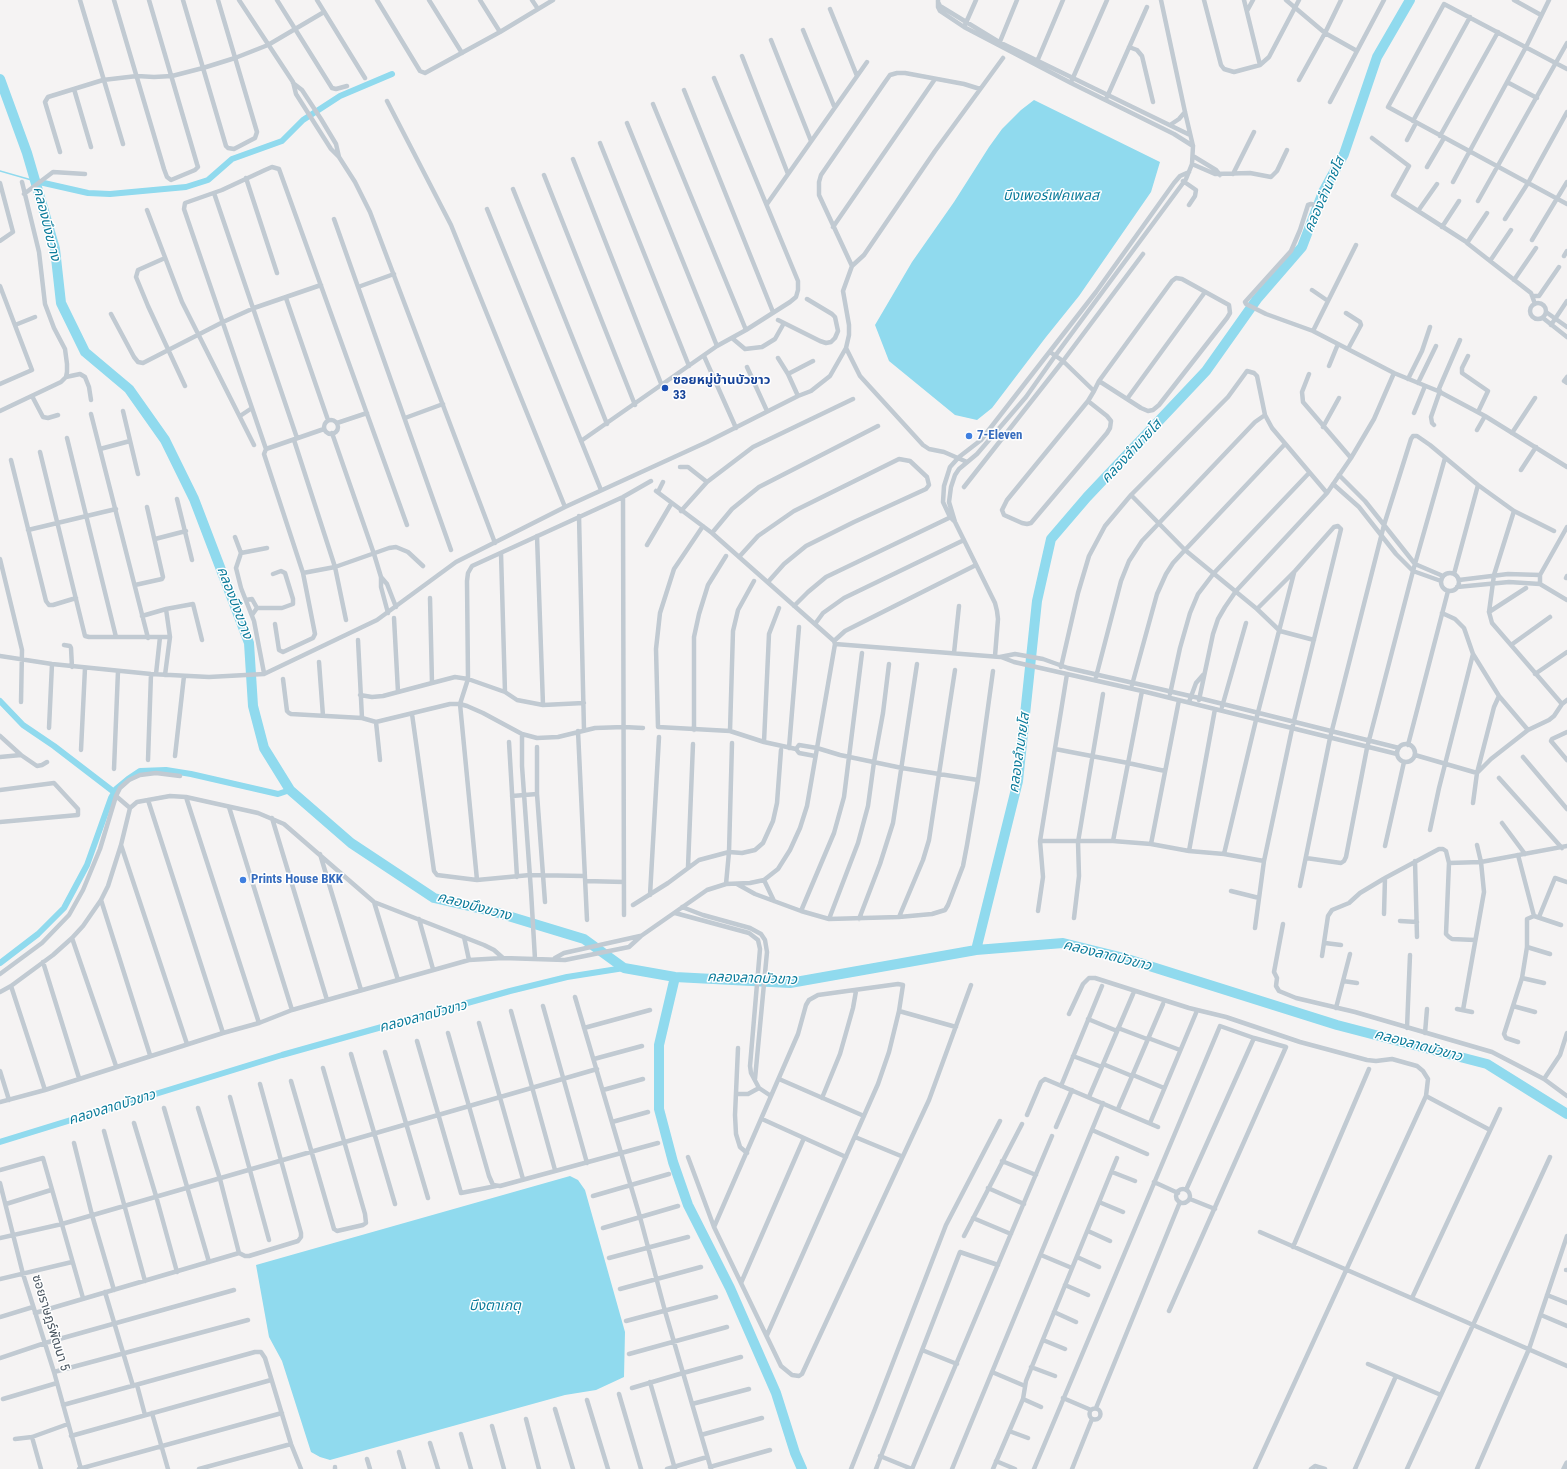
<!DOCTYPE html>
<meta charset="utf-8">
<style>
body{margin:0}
canvas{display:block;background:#f5f3f3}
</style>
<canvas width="1567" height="1469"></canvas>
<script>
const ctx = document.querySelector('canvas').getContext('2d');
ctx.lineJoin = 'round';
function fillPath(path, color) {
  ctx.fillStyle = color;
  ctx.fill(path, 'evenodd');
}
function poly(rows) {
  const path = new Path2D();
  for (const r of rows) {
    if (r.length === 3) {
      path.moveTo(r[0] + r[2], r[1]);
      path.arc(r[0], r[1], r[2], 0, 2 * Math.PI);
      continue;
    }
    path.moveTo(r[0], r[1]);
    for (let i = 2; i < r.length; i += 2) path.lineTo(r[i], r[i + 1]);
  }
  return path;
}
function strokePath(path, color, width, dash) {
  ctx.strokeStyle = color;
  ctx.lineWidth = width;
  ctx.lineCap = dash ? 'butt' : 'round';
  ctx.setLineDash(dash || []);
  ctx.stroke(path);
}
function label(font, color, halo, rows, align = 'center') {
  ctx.font = font + ' "Roboto Condensed","Noto Sans Thai",sans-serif';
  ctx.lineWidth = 3;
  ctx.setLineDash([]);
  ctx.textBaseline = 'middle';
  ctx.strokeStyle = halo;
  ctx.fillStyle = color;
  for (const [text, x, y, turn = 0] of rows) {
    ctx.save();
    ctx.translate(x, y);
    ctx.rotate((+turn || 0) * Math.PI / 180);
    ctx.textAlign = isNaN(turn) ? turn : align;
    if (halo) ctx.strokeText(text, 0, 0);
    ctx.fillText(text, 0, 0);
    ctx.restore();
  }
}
const water = poly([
 [1034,100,1160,162,1151,192,1079,296,1046,337,992,408,977,420,955,415,889,361,875,325,912,262,954,202,989,147,1002,129,1021,110],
 [570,1176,578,1180,585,1190,625,1332,624,1377,596,1390,565,1395,330,1460,320,1457,311,1452,282,1361,269,1337,256,1265]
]);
const stream = poly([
 [0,171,35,181]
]);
const canal = poly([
 [35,181,88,193,110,194,186,187,208,180,232,159,282,141,303,120,340,96,392,74],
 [0,701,23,725,54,746,114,792],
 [0,963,38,934,64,908,87,865,111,798,116,789,128,779,140,771,166,770,191,774,278,794,290,790],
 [0,1142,282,1055,510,991,567,977,624,968]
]);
const river = poly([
 [0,79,27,153,55,249,61,303,85,352,129,389,165,440,194,499,249,643,253,706,264,748,290,790,351,843,434,898,495,912,584,939,624,968,675,977,790,983,976,950,1063,943,1124,958,1337,1025,1487,1064,1567,1114],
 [976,950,1018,781,1037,601,1051,539,1087,497,1206,371,1257,299,1302,247,1323,192,1344,154,1377,57,1410,0],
 [675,977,659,1045,659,1109,673,1162,688,1205,730,1288,776,1393,795,1453,802,1469]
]);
const minor = poly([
 [80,0,123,144],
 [114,0,164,169,167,177,171,180,195,170,198,167,197,164,149,0],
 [183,0,226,146,228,148,234,149,255,138,257,132,218,0],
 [239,0,293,82,296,94,331,149,339,157,355,182,370,212,495,543],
 [277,0,332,88,336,89,347,86],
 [317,0,365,78],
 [377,0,420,71,425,73,500,32,553,0],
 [429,0,462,53],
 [480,0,500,32],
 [532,0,538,9],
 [938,0,938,7,940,11,964,27,1071,83,1174,134,1193,146],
 [1204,0,1221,65,1224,69,1234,72,1260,65,1269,57,1299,0],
 [1244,0,1260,65],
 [1286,0,1325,33,1357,51],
 [1514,0,1541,15],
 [938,2,940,6,999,42,1190,135],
 [830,9,857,76],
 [1247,11,1253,0],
 [965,25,976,0],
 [803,30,834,106],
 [771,40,811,141],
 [999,44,1017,0],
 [1129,47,1137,50,1142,56,1153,102],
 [742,56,788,174],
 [1036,64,1063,0],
 [1567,69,1444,4,1388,107,1567,204],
 [1072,80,1107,0],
 [1299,80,1325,33,1341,0],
 [1507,82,1537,98],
 [293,83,302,90,321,119,336,144,339,157],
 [74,89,91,147],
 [684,90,773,312],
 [1107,97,1147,7],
 [387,101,451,225,565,507],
 [1330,102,1384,0],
 [653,104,746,330],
 [1413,121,1470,17],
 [627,123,717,346],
 [1170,125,1179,119,1185,112],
 [1440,136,1498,32],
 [1372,138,1409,166,1393,195,1468,243],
 [1407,140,1416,123],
 [600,143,689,366],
 [60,152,45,102,48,97,103,80,137,76,154,77,172,76,203,68,235,58,268,45,324,12],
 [1193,156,1216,170,1220,175],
 [573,159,662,386],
 [1192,164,1215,174,1250,173,1271,177,1277,171,1287,150],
 [1427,167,1444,138],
 [1233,174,1254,132],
 [544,175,635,405],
 [246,178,277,273],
 [1183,181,1196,190,1195,196,1189,205],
 [1453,182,1526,47,1549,0],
 [0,183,13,232,0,241],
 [513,189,607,424],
 [214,193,297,438],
 [24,194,53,172,85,174],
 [1478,201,1567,43],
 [767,204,867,62],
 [1322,207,1311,204,1308,205,1300,230,1291,251,1245,302,1246,304,1266,314,1313,331,1394,373,1438,391,1485,416,1567,467],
 [487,209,601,490],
 [147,210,182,302,254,445],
 [1418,211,1437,184],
 [1487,213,1467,243,1531,293,1535,304],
 [334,219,451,550],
 [1505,219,1528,183,1567,112],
 [833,227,935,79],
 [1442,227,1459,201],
 [1532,240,1567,182],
 [1564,256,1567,251],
 [165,258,138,270,136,277,148,306,185,386],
 [1490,261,1511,230],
 [852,266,819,195,819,182,821,175,885,82,890,75,897,73,905,73,964,84,980,89],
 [1514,280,1536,248],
 [0,286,32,370,0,384],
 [358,287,394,274],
 [1312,290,1328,301],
 [1532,296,1539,296,1559,267],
 [286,298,328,420],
 [1538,311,8],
 [1546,312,1567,327],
 [1346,313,1360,322,1361,325,1348,349],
 [111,314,134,357,138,362,143,363,223,322,254,308,321,285],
 [1543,318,1567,337],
 [778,320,820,341,826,343,831,342,835,338,838,331,835,317,832,314,807,299],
 [15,325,35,317],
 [1551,325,1567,301],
 [1313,331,1356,245],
 [732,338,745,349,762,347,775,339,784,323],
 [846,348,849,335,849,325,843,291,852,266,864,255,935,151,1003,58],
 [1050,352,1063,361,1094,391,1099,381,1172,281,1176,278,1182,279,1229,305,1230,313,1227,318,1159,405,1153,410,1148,411,1141,408,1099,381],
 [704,356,736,428],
 [1468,356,1462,368,1462,373,1488,391,1478,412],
 [778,358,788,374,798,396],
 [1329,366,1338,344],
 [747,367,767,411],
 [788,374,813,361],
 [1309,374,1302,392,1303,402,1351,458],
 [66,377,80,374,85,377,89,387,91,400],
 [1567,377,1564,381,1567,383],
 [1408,379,1422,351,1430,327],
 [1418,383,1436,346],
 [1438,391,1460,340],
 [32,396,43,417,48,418,58,415],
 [1127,399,1205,292],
 [1088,401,1107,416,1111,421,1110,428,1107,433,1031,523,1027,524,1022,523,1004,515,1002,510,1007,500,1088,401,1094,391],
 [0,411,61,382,66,377,67,372,67,364,65,349,54,328,45,304,39,252,22,182],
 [123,411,138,474],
 [1414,413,1425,386],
 [91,414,148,638],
 [240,416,252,408],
 [405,418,443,404],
 [331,427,7],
 [337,423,367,413],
 [1434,425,1432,423,1431,417,1440,391],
 [1323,427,1339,398],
 [1477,430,1485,416],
 [332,433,374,554,381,577,381,587,388,613],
 [1512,433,1535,398],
 [67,438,116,637],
 [294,440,335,567,346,620],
 [581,441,717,346,746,330,790,302,796,297,798,290,798,281,714,78],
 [100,449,130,441],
 [266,449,324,429],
 [40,452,85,636,89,637,170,637],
 [11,460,46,601,49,605,53,605,76,598],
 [680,467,688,467,707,482],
 [1521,470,1536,447],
 [1339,475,1365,501,1415,564,1443,576],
 [1333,484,1359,507,1396,554,1413,571,1441,581],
 [964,487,1063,361,1143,254],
 [658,492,663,482],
 [623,497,624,915],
 [177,499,192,560],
 [681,511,707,482,753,447,853,399],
 [1514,511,1494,575,1489,612,1492,623,1562,704],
 [579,516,584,730],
 [954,521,950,517,943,502,944,486,950,467,959,457,981,440,1096,292,1174,183,1180,176,1189,172],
 [703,526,674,569,660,613,656,649,658,727,730,731,764,742,796,749,799,753,815,756],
 [1567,527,1540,575,1540,584,1567,600],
 [28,530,116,509],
 [712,533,732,509,759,487,878,426],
 [537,536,543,705],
 [235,537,241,553],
 [155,539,186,531],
 [647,545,671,504],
 [739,557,758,536,794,511,899,459,910,461,927,477,929,485,926,489,854,522,806,546,784,564,768,582],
 [0,559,22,650,21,702],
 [303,573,335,567,389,548,396,547,408,552,423,566],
 [1450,582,9],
 [1454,574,1478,485],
 [381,577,387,584,396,607],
 [1566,578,1567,576],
 [1459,580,1508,574,1540,575],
 [135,585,162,579,163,577,147,507],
 [1457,587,1509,582,1540,584],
 [246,600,252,599,257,608],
 [794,606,808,592,826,577,951,517],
 [1257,609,1280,631,1314,640],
 [1489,612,1526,588],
 [1442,613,1455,619,1464,628,1473,654,1499,696,1528,730],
 [252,615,257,608,282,608,293,604,293,599,285,573,281,571,273,574],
 [142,616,166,609,193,604,202,640],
 [394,618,398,692],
 [275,624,279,650,283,652,313,638,315,634,303,573,264,454,266,449,184,209,185,203,222,190,265,170,272,167,279,169,407,525],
 [815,624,823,613,844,598,964,540],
 [358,640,362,718],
 [834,641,845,631,976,565],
 [835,644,1000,657,1015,654,1043,659,1068,668,1199,698,1399,748],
 [64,645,70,646,71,648,72,667],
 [1511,645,1550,617],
 [954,653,959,606],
 [0,656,52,664,151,674,209,677,264,674,377,620,456,562,565,507,707,442,798,396,811,391,830,376,846,348,860,376,923,445,929,449,944,452,967,462],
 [995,656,998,619,997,611,995,603,955,522,949,502,951,487,955,475,959,469,977,454,1026,397,1055,356,1186,179,1192,164,1193,146,1185,112,1161,0],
 [1001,657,1014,662,1142,691,1397,754],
 [319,662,323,716],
 [1061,667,1078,593,1089,556,1105,526,1131,495],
 [955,670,939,774,978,780],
 [264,673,254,621,241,588,236,568,241,553,267,548],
 [156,674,160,637],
 [1535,674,1567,652],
 [165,675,170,637,166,609],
 [1096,677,1121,581,1129,561,1142,541,1255,422,1265,415],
 [283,679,287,711,289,713,291,714,362,718,376,722,450,704,460,704,468,679,467,581,468,573,472,566,623,497,651,481],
 [432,683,455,677,468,679,505,692,501,553],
 [1132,685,1157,594,1166,574,1173,563,1185,550,1285,444],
 [505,692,517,700,543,705,584,703],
 [1170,694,1180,648,1190,613,1198,594,1214,573,1309,473],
 [360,695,372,697,383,696,432,683,430,598],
 [1199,700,1213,634,1218,619,1225,607,1236,591,1327,493,1351,458,1374,419,1394,373],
 [1189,702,1196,683,1203,675],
 [1222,707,1246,623],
 [412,714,434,871,437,875,477,880,530,875,584,876],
 [376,722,380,760],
 [49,728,52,664],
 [694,730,694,637,699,614,708,585,726,556],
 [578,731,587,920],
 [730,731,733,631,738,610,754,581],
 [1567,732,1552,739,1551,741,1567,760],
 [522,734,522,766,531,891,535,959],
 [0,736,21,755],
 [509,742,517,877],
 [764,742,769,634,779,608],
 [1406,753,9],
 [1408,745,1448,591],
 [537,747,537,794,545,902],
 [789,748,799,627],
 [796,749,799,745,817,748,840,755,902,768,939,774,929,840,923,860,899,917],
 [1055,749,1128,763,1165,771],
 [81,750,85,668],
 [1415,755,1477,773,1491,759,1528,730,1549,720,1554,716,1562,704,1567,700],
 [175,756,184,676],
 [0,757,21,755,37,766,42,765,47,762],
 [1523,757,1567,809],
 [148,760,151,674],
 [114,769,118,671],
 [1499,778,1562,848],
 [0,790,54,783,78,809,78,815,0,822],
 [512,796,537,794],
 [186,797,259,1023],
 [148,800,223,1033],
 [1473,803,1477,773,1494,707,1499,696],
 [229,807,292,1010],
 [130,808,116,796,120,788,129,780,140,775,156,773,180,776],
 [272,818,327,1000],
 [1502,823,1525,854],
 [1430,830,1439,788,1473,654],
 [1040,841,1113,841,1151,844,1189,851,1224,854,1264,861],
 [1113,841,1142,691],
 [1151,844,1179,700],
 [121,845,187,1044],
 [1385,846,1404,762],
 [1189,851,1215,709],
 [320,854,361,990],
 [1224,854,1256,720,1294,573],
 [1518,855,1534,916],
 [1306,858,1341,863,1344,861,1346,857,1367,748,1413,571,1445,458],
 [1415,861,1417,937],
 [1449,863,1481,862,1567,846],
 [688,867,693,744],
 [477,880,460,704,467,706,483,713,522,734,537,738,558,737,595,728,624,727,643,728],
 [764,880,774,901],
 [585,881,624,882],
 [726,884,729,852,732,743],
 [737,884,755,894,801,911,829,919,899,917,932,914,945,910,948,905,963,866,967,845,978,780,993,671],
 [1300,886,1330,738,1384,525,1411,439,1413,436,1417,436,1430,445,1478,485,1514,511,1554,531],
 [1231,891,1259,898],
 [650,895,659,737],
 [101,900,150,1055],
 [374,902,398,980],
 [633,905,668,883,699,860,729,852,742,853,755,850,763,843,773,821,777,803,781,750],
 [682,907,703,915,750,928,761,934,765,940,767,952,755,1079],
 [801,911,834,833,844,797,862,653],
 [1038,911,1043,877,1040,841,1067,674],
 [675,913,749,933,758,940,760,949,750,1066,751,1073,759,1088,771,1096],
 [1384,914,1385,878],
 [1539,917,1555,878,1567,882],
 [1074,918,1079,876,1078,842,1103,694],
 [419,919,433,969],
 [829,919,858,843,868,806,874,762,883,713,889,664],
 [859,919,880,864,893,823,917,664],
 [1400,921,1417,922],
 [1283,924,1274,972,1277,978,1276,986,1279,991,1296,998,1355,1012,1492,1052,1544,1079,1567,1096],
 [1255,928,1264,861,1292,729,1341,529,1338,526,1334,527,1295,571,1257,609,1185,550,1131,495,1228,397,1247,371,1254,373,1257,376,1265,415,1272,428,1327,493],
 [464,937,469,960],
 [72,938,116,1066],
 [1325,943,1341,945],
 [1527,947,1550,954],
 [1322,956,1328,916,1332,910,1349,903,1360,893,1385,878,1439,849,1443,849,1446,851,1449,863,1446,934,1449,937,1452,939,1475,940],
 [555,958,564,953,640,936],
 [43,962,79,1078],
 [0,974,42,943,69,915,83,890,100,849,116,796],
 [1522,978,1544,983],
 [1343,981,1357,983],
 [11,986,45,1090],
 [0,992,11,986,53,955,72,938,83,926,101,900,108,886,121,845,130,808,137,802,170,796,186,797,258,813,284,824,374,902,484,945,494,950,503,958],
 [575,997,640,1217,665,1311,711,1469],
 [543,1006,587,1163],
 [1513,1006,1535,1012],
 [1336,1008,1350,954],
 [1457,1009,1472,1012],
 [1463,1010,1484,892,1481,862,1477,845],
 [511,1011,555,1170],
 [899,1011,956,1027],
 [1069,1014,1083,984,1089,978,1095,978,1189,1008,1226,1017,1300,1042,1367,1060,1376,1061,1392,1059,1417,1066,1423,1071,1428,1079,1426,1096,1255,1469],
 [1088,1019,1117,1031],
 [479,1023,523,1179],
 [584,1028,650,1010],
 [1118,1028,1147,1039],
 [1407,1028,1410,955],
 [448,1033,489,1176,493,1185,500,1186,658,1143],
 [1425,1033,1427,1009],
 [1148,1038,1180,1050],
 [417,1041,461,1193,496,1186],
 [1518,1042,1506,1038,1504,1034,1522,978,1527,947,1527,919,1534,916,1561,925],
 [738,1048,735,1115,736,1134,740,1147,747,1153],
 [385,1052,428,1198],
 [351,1054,395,1204],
 [1073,1056,1102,1067],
 [594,1059,642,1046],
 [1103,1064,1132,1076],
 [0,1071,9,1100],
 [1133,1075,1164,1088],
 [779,1079,864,1116],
 [1544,1079,1560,1055,1567,1033],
 [291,1081,334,1229,337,1231,363,1225,366,1223,365,1214,323,1068],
 [1061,1086,1102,986],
 [603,1090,643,1079],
 [736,1094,748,1094,759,1088],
 [1426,1096,1490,1130],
 [230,1097,269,1240],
 [1089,1097,1133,994],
 [822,1098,840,1054,853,1008,856,991],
 [0,1102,45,1090,223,1033,259,1023,292,1010,327,1000,469,960,503,958,565,960,629,947,641,936,707,890,726,884,750,883,764,880,778,869,790,850,800,828,807,806,835,644,834,641,712,533,656,491],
 [164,1108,209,1262],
 [198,1108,220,1179,239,1253,245,1256,249,1256,298,1241,301,1237,301,1233,260,1084],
 [1118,1109,1163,1004],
 [1027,1115,1041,1082,1045,1079,1158,1127],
 [762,1119,846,1157],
 [612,1122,648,1112],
 [134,1123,156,1196,177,1272],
 [1150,1123,1196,1013],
 [1056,1127,1072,1090],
 [1092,1130,1147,1154],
 [104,1131,145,1281],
 [855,1137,901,1156],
 [74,1143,92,1215,114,1290],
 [688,1157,714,1227,781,1366,792,1375,799,1376,802,1374,929,1100,971,985],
 [1002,1161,1036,1175],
 [0,1170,43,1158,83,1298],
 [1112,1172,1135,1181],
 [1154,1182,1178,1193],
 [0,1183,23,1274,54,1372,81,1469],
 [988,1188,1024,1204],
 [1183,1196,7],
 [593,1196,669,1174],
 [1190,1199,1215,1209],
 [1099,1202,1123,1212],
 [6,1204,51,1190],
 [973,1218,1011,1234],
 [714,1227,798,1034,806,1005,809,1000,818,995,898,984,903,985,899,1011,889,1052,878,1084,767,1335],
 [603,1228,678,1206],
 [1088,1231,1110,1241],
 [1260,1232,1567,1366],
 [964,1236,1022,1124],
 [0,1238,62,1224,597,1069],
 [1293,1247,1369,1069],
 [1041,1255,1072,1268],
 [1077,1257,1099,1267],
 [609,1258,688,1237],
 [1566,1270,1567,1270],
 [0,1279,72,1262],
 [741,1283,804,1138],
 [1065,1285,1088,1295],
 [620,1289,701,1267],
 [105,1292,133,1386],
 [1547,1295,1567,1303],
 [1412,1298,1500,1109],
 [1169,1311,1286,1047,1254,1038,1186,1190],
 [1054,1312,1076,1322],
 [35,1313,239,1253],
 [1541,1315,1567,1326],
 [0,1317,33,1307],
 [626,1321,716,1297],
 [1043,1340,1065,1349],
 [922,1350,957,1364],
 [629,1354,727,1327],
 [0,1358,45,1343,234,1290],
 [1368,1364,1441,1395],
 [1031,1367,1055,1376],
 [54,1372,248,1320],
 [992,1372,1025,1386],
 [650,1382,675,1469],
 [137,1385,145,1415],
 [632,1388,683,1373,741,1357],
 [619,1394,641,1469],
 [1063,1398,1091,1410],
 [3,1399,57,1383],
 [1023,1399,1041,1407],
 [587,1400,608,1469],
 [692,1404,749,1389],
 [63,1405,255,1352,261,1352,265,1358,291,1444,301,1469],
 [1096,1408,1180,1202],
 [1095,1414,5.5],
 [555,1409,573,1469],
 [152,1413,168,1469],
 [526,1419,539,1469],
 [492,1426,504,1469],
 [1009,1431,1028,1438],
 [461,1434,471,1469],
 [701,1435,762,1418],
 [71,1436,271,1380],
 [32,1437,41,1469],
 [15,1439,32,1437,68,1424],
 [430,1443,438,1469],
 [399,1452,404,1469],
 [880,1456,912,1469],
 [367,1459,370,1469],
 [996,1461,1015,1469],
 [335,1467,335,1469],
 [710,1467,770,1450],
 [79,1469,282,1413],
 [199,1469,291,1444],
 [667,1469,707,1457],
 [851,1469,875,1409,946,1225,1000,1121],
 [876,1469,960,1252,998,1265],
 [912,1469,1052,1136],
 [952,1469,1103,1103],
 [993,1469,1023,1399,1026,1381,1117,1158],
 [1034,1469,1220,1026,1254,1038],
 [1072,1469,1092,1419],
 [1311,1469,1315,1466,1325,1469],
 [1355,1469,1396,1376],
 [1407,1469,1550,1157],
 [1477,1469,1529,1349,1567,1236]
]);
const tertiary = poly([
 [1564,1469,1567,1463]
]);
const markers = [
 [665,388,4,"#1a4fb4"],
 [969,436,4,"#3f7fe0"],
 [243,880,4,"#3f7fe0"]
];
const transitNames = [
 ["ซอยหมู่บ้านบัวขาว",673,381],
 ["33",673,396]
];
const shopNames = [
 ["7-Eleven",977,436],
 ["Prints House BKK",251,880]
];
const streetNames = [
 ["ซอยราษฎร์พัฒนา 5",50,1323,73]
];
const waterNames = [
 ["คลองลำนายโส",1325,195,-66],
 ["บึงเพอร์เฟคเพลส",1051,196],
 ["คลองบึงขวาง",46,224,76],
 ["คลองลำนายโส",1132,452,-47],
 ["คลองบึงขวาง",234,603,69],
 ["คลองลำนายโส",1020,753,-82],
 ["คลองบึงขวาง",474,907,15],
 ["คลองลาดบัวขาว",1107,956,14],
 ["คลองลาดบัวขาว",752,979,2],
 ["คลองลาดบัวขาว",423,1017,-15],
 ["คลองลาดบัวขาว",1418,1046,15],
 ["คลองลาดบัวขาว",112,1108,-17],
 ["บึงตาเกตุ",495,1306]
];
fillPath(water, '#90daee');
strokePath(stream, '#90daee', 1.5);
strokePath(canal, '#90daee', 6);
strokePath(river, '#90daee', 10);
strokePath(minor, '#c1cad2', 4.5);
strokePath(tertiary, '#c1cad2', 5.5);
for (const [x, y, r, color] of markers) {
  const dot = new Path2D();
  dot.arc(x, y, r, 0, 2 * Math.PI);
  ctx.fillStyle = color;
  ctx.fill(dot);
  strokePath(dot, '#fff', 1.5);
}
label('bold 13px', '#164399', '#fff', transitNames, 'left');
label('bold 13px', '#366cbe', '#fff', shopNames, 'left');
label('13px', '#4a5661', '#fff', streetNames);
label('italic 14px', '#0c7c9b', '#fff', waterNames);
</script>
